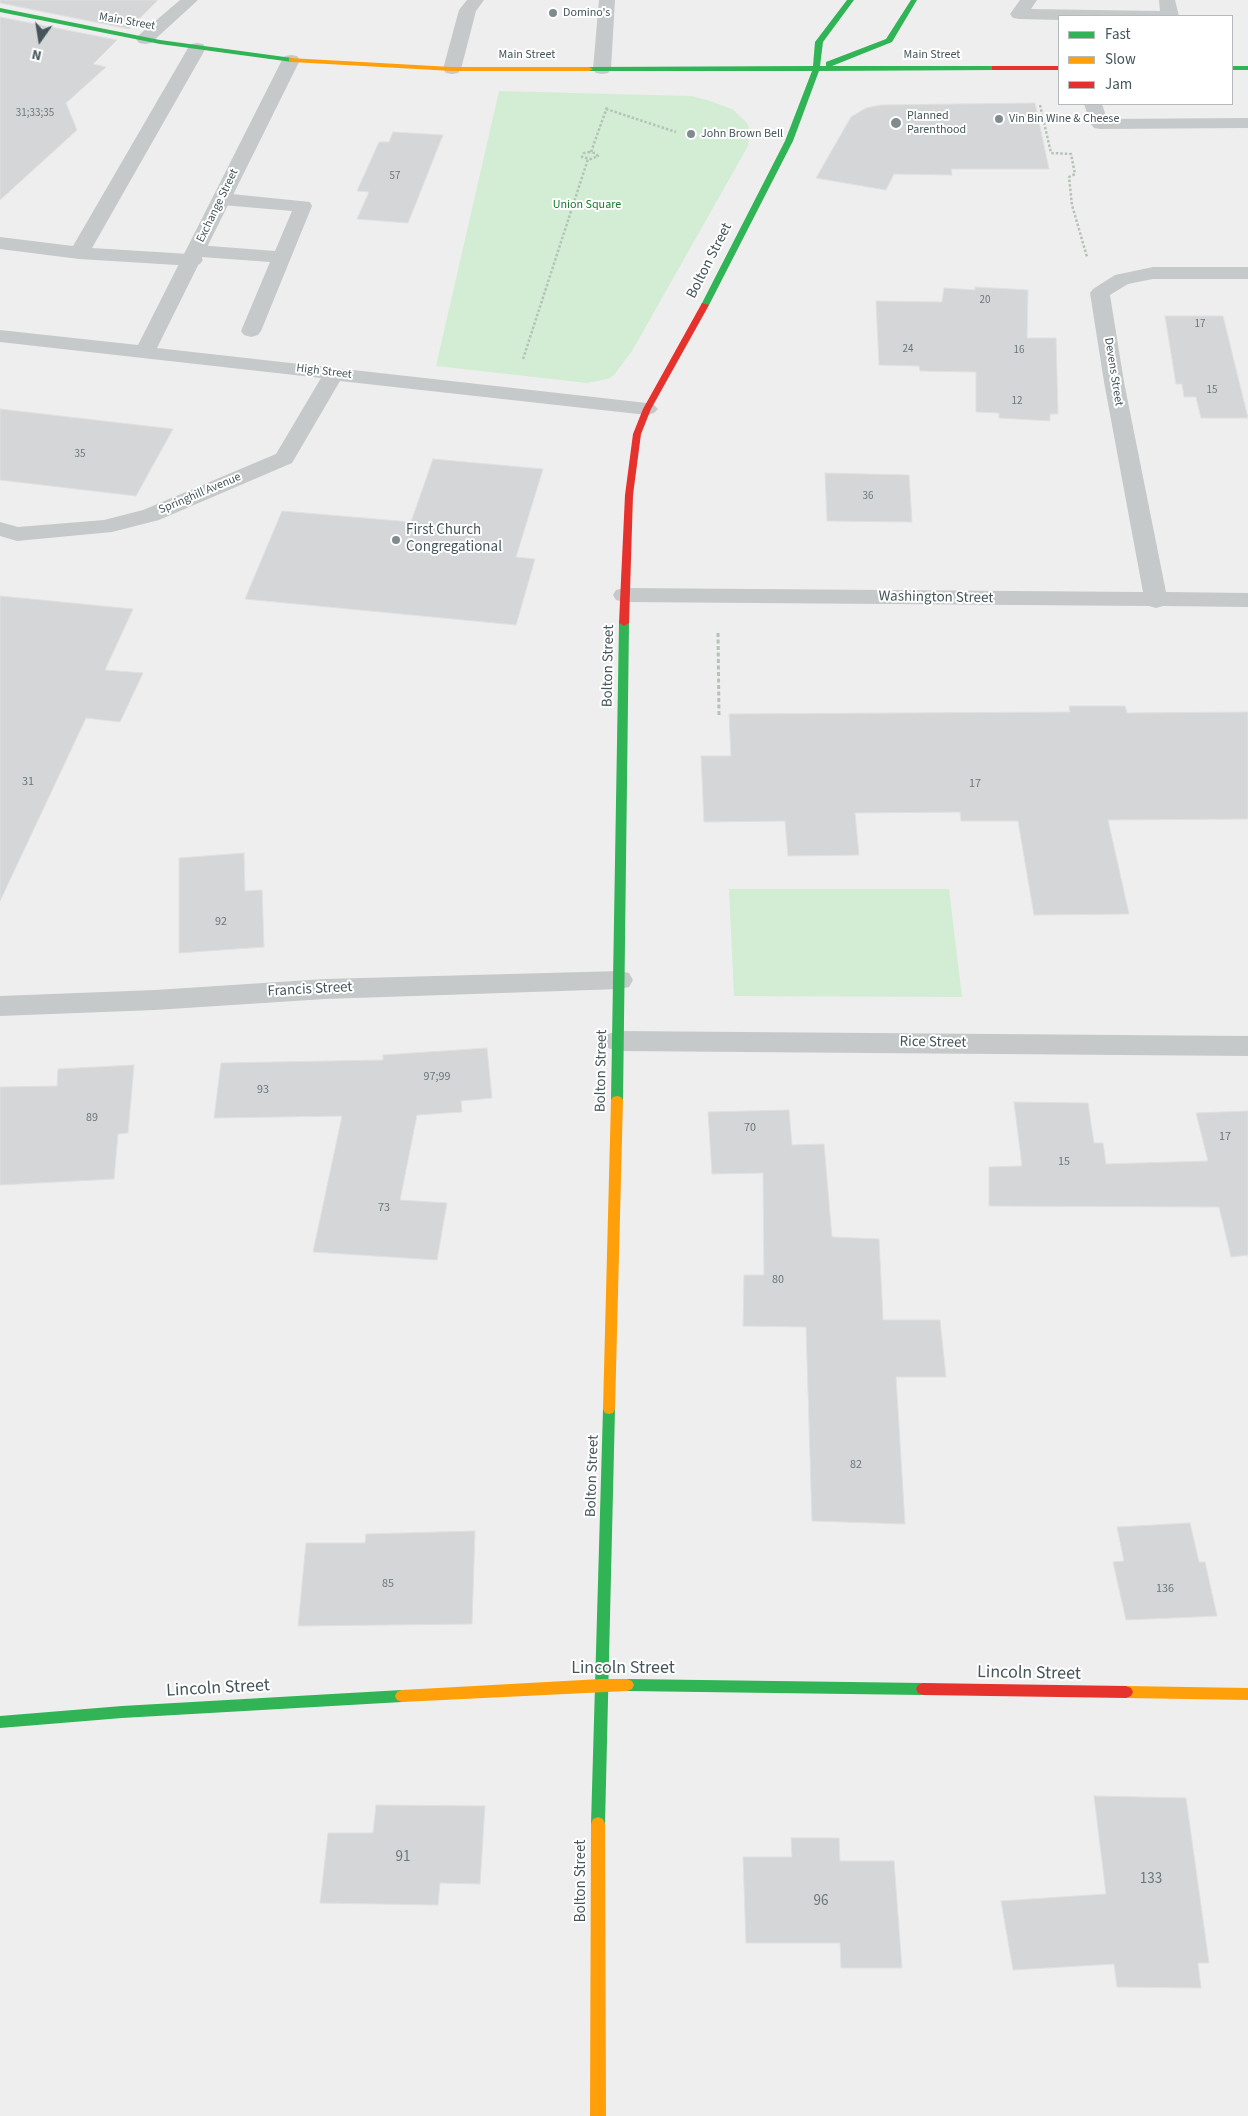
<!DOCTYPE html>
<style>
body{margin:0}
#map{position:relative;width:1248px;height:2116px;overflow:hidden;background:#efeeee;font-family:"Source Sans 3",sans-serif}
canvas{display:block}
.legend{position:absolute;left:1058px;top:15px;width:175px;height:90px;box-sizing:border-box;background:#fff;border:1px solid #b5bbbd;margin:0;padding:6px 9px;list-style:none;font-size:15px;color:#45565a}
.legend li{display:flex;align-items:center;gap:10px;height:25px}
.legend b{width:25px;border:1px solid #b5bbbd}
.north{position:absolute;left:15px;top:15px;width:50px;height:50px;-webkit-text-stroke:4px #fff;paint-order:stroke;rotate:193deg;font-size:14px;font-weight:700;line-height:20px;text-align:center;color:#45565a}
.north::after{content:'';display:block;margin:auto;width:18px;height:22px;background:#45565a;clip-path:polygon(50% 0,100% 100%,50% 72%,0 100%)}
</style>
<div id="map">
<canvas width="1248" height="2116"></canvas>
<ul class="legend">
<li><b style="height:6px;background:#30b455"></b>Fast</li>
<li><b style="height:6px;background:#ff9f0a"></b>Slow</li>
<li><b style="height:6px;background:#e5322d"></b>Jam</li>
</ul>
<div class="north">N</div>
</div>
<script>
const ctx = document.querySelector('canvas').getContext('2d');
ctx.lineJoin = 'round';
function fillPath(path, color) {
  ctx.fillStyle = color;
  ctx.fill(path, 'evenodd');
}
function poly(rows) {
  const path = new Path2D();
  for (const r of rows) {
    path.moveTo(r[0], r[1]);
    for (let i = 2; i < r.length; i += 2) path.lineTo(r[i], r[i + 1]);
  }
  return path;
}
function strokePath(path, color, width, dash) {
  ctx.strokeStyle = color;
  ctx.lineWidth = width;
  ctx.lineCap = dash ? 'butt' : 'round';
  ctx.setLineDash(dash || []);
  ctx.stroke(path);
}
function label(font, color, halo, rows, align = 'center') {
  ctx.font = font + ' "Source Sans 3",sans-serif';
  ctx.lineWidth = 4;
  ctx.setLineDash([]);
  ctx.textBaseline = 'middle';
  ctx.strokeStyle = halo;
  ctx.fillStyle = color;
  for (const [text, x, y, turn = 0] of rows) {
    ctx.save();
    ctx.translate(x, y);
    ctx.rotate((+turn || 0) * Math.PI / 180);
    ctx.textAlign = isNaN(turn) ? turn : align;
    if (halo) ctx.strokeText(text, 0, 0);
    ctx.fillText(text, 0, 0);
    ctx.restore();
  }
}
const green = poly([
 [499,91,691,96,707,100,732,109,747,123,750,131,748,146,632,351,614,375,608,379,587,383,436,366],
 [729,889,949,889,962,997,734,996]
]);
const building = poly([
 [0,0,158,0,129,29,0,3,0,0],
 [0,17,117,40,93,64,106,67,66,103,77,130,0,200,0,17],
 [1035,103,1049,169,951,169,952,175,894,174,886,190,816,178,851,117,866,108,881,105,1035,103],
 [393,132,443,135,408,223,357,219,369,192,357,191,379,142,389,142,393,132],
 [975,287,1028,290,1027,338,1056,338,1058,414,1050,414,1050,421,999,418,999,413,976,412,976,372,920,371,919,366,879,365,876,301,942,302,944,288,975,290,975,287],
 [1165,316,1223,316,1248,418,1201,418,1196,397,1184,397,1182,384,1176,384,1165,316],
 [0,409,173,429,136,496,0,480,0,409],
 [433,459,543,469,516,557,535,559,516,625,245,599,282,511,411,522,433,459],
 [825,473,909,475,912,522,827,521,825,473],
 [0,596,133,609,105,670,143,673,120,722,86,718,0,901,0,596],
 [1069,706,1125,706,1127,713,1248,712,1248,819,1108,820,1129,914,1034,915,1018,821,961,821,960,812,855,813,859,855,788,856,785,821,704,822,701,756,731,756,729,714,1070,712,1069,706],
 [244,853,245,891,262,890,264,947,179,953,179,858,244,853],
 [487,1048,492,1098,461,1101,462,1112,417,1115,400,1200,447,1203,437,1260,313,1252,342,1116,214,1118,221,1063,383,1060,383,1055,487,1048],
 [134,1065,128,1133,118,1134,114,1179,0,1185,0,1087,57,1086,58,1069,134,1065],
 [1014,1102,1088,1103,1094,1143,1103,1143,1106,1164,1208,1161,1196,1113,1248,1111,1248,1255,1231,1257,1219,1207,989,1206,989,1167,1022,1166,1014,1102],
 [789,1110,792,1145,824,1144,832,1237,879,1239,883,1320,940,1320,946,1377,896,1377,905,1524,812,1521,806,1327,743,1326,744,1275,764,1275,763,1173,712,1174,708,1112,789,1110],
 [1190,1523,1199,1562,1205,1562,1217,1616,1126,1620,1113,1562,1124,1561,1117,1527,1190,1523],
 [475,1531,472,1624,298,1626,306,1543,365,1543,366,1534,475,1531],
 [1094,1796,1186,1798,1209,1963,1198,1963,1201,1988,1117,1987,1114,1964,1013,1970,1001,1901,1106,1894,1094,1796],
 [376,1805,485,1806,480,1884,440,1883,438,1905,320,1903,328,1833,373,1833,376,1805],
 [791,1838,839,1838,840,1861,894,1861,902,1968,841,1968,840,1943,746,1943,743,1857,792,1857,791,1838]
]);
const pathFar1 = poly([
 [1040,105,1051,153,1071,154,1075,174,1069,177,1072,205,1087,257],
 [606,109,676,132],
 [588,152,595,153,598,156,591,159,582,157,584,153,588,152],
 [591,152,607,107],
 [523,359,588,159]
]);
const path = poly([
 [718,633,719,716]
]);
const lane = poly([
 [599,0,615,0,611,69,608,73,602,74,596,73,593,69,599,0],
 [1020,0,1037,0,1031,9,1160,11,1159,0,1175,0,1179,16,1059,16,1059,20,1019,19,1013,18,1010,14,1020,0],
 [197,43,203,44,206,48,92,248,189,254,187,251,190,247,197,245,275,251,292,211,222,205,215,203,213,199,215,195,222,193,310,202,312,206,261,331,258,335,251,337,244,335,241,331,270,262,201,257,203,260,200,264,193,266,79,259,0,249,0,237,73,246,188,48,191,44,197,43],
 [1084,104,1102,104,1107,119,1248,118,1248,128,1100,129,1094,128,1091,124,1084,104]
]);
const street = poly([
 [180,0,198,0,151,43,145,44,139,43,136,39,139,35,180,0],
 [467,0,484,0,476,11,461,69,458,73,452,74,446,73,443,69,459,10,467,0],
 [291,55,297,56,300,60,157,348,647,403,654,405,658,409,654,413,647,415,340,381,292,463,159,520,112,532,17,541,0,536,0,522,18,527,104,520,143,510,276,454,321,378,0,342,0,330,138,345,282,60,285,56,291,55],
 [1153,267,1248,267,1248,279,1153,279,1128,284,1110,295,1124,382,1166,592,1248,593,1248,607,1163,606,1156,608,1149,606,624,602,616,600,613,595,616,590,624,588,1143,592,1104,382,1090,293,1093,289,1115,275,1153,267],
 [620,971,629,973,633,980,629,987,620,989,325,999,155,1010,0,1016,0,996,155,990,325,979,620,971],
 [618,1031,1248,1036,1248,1056,618,1051,608,1048,604,1041,608,1034,618,1031]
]);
const fast = poly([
 [847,0,854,0,823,42,820,66,995,66,999,68,995,70,819,71,793,141,709,305,702,307,701,305,785,141,812,71,589,71,585,69,589,67,813,66,815,42,847,0],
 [911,0,917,0,892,42,832,66,826,66,826,62,886,39,911,0],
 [0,8,160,40,292,58,296,60,292,62,160,44,0,12,0,8],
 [1232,66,1248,66,1248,70,1232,70,1232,66],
 [624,620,629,623,623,1100,621,1103,617,1104,613,1103,611,1100,619,623,624,620],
 [609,1404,613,1405,615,1409,605,1824,603,1829,598,1831,593,1829,591,1824,603,1409,605,1405,609,1404],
 [627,1679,923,1683,928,1685,930,1689,928,1693,923,1695,627,1691,622,1689,620,1685,622,1681,627,1679],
 [402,1690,407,1692,409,1696,407,1700,402,1702,122,1718,0,1728,0,1716,122,1706,402,1690]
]);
const slow = poly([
 [289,58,452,67,589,67,593,69,589,71,452,71,292,62,289,62,289,58],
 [617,1096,621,1097,623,1100,615,1409,613,1413,609,1414,605,1413,603,1409,611,1100,613,1097,617,1096],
 [601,1679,627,1679,632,1681,634,1685,632,1689,627,1691,402,1702,397,1700,395,1696,397,1692,402,1690,601,1679],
 [1126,1686,1248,1688,1248,1700,1126,1698,1121,1696,1119,1692,1121,1688,1126,1686],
 [598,1817,603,1819,605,1824,606,2116,590,2116,591,1824,593,1819,598,1817]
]);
const jam = poly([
 [992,66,1059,66,1059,70,992,70,992,66],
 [702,303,709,305,651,409,641,434,633,495,629,623,624,626,619,623,625,495,633,434,643,409,702,303],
 [923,1683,1126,1686,1131,1688,1133,1692,1131,1696,1126,1698,923,1695,918,1693,916,1689,918,1685,923,1683]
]);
const markers = [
 [553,13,5,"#808b8e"],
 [999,119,5,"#808b8e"],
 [896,123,6,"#808b8e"],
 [691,134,5,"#808b8e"],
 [396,540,5,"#808b8e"]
];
const farNumbernames = [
 ["31;33;35",35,114],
 ["57",395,177],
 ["20",985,301],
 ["17",1200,325],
 ["24",908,350],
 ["16",1019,351],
 ["15",1212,391],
 ["12",1017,402],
 ["35",80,455],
 ["36",868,497]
];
const farPoinames = [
 ["Domino's",563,13],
 ["Planned",907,116],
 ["Parenthood",907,130],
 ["Vin Bin Wine & Cheese",1009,119],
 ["John Brown Bell",701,134]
];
const farStreetnames = [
 ["Main Street",127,22,10],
 ["Main Street",527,55],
 ["Main Street",932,55],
 ["Exchange Street",218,206,-64],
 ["High Street",324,372,7],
 ["Devens Street",1113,372,81],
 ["Springhill Avenue",200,494,-23]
];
const farParknames = [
 ["Union Square",587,205]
];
const numberNames = [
 ["31",28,782],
 ["17",975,784],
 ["92",221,922],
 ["97;99",437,1077],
 ["93",263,1090],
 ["89",92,1118],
 ["70",750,1128],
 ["17",1225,1137],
 ["15",1064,1162],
 ["73",384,1208],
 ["80",778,1280],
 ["82",856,1465],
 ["85",388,1584],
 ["136",1165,1589]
];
const streetNames = [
 ["Bolton Street",710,261,-63],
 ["Washington Street",936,598,1],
 ["Bolton Street",609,666,-89],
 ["Francis Street",310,990,-3],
 ["Rice Street",933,1043,1],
 ["Bolton Street",602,1071,-89],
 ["Bolton Street",593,1476,-88],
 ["Bolton Street",582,1881,-90]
];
const poiNames = [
 ["First Church",406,531],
 ["Congregational",406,548]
];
const nearNumbernames = [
 ["91",403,1858],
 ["133",1151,1880],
 ["96",821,1902]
];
const nearStreetnames = [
 ["Lincoln Street",623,1669],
 ["Lincoln Street",1029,1674,1],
 ["Lincoln Street",218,1689,-3]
];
fillPath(green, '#d2edd4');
fillPath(building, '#d5d6d7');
strokePath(building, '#e0e0e1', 1);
strokePath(pathFar1, '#b5c2ba', 2.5, [2.5, 2]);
strokePath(path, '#b5c2ba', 3, [4, 2.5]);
fillPath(lane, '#c5c9ca');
fillPath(street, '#c5c9ca');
fillPath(fast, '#30b455');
fillPath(slow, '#ff9f0a');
fillPath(jam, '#e5322d');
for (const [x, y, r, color] of markers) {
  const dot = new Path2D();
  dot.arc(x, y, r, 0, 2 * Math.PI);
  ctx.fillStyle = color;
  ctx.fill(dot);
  strokePath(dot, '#fff', 2);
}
label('11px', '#6a777a', null, farNumbernames);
label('12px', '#45565a', '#fff', farPoinames, 'left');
label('12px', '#45565a', '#fff', farStreetnames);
label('12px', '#18792c', '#fff', farParknames);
label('12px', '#6a777a', null, numberNames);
label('15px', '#45565a', '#fff', streetNames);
label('15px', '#45565a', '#fff', poiNames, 'left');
label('15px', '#6a777a', null, nearNumbernames);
label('18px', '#45565a', '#fff', nearStreetnames);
</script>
